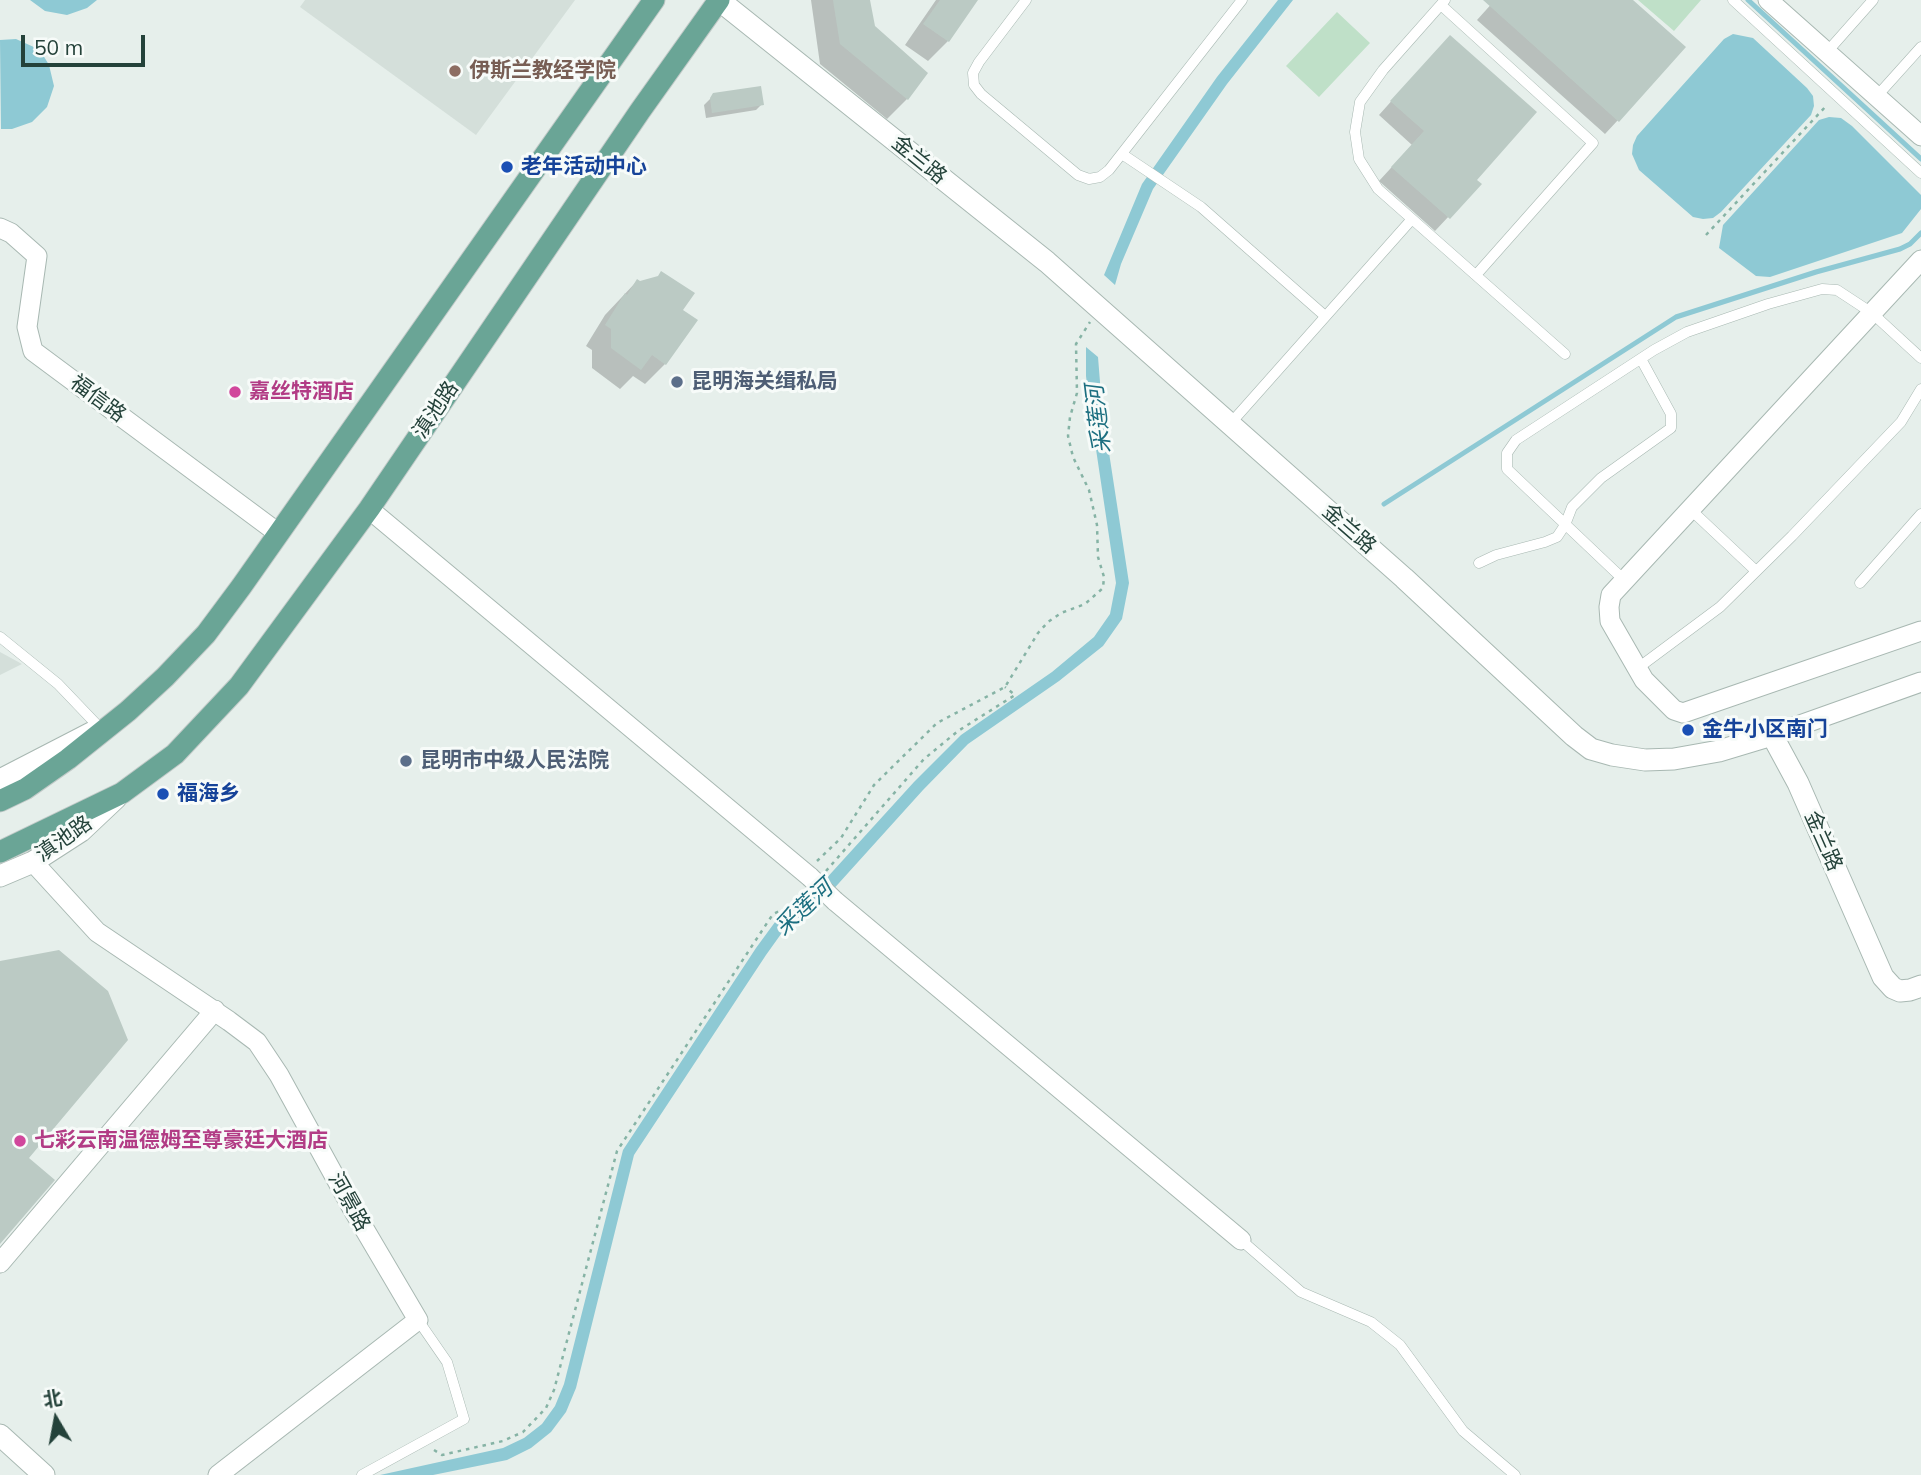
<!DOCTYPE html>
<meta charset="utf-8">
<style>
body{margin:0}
#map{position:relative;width:1921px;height:1475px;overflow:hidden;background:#e6efeb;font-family:Mulish,"Noto Sans SC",sans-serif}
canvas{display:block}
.north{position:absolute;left:21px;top:1384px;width:70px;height:70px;-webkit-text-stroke:5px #f7fbf9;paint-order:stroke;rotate:350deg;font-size:19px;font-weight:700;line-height:28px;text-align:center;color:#24423a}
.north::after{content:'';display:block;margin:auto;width:24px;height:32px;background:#24423a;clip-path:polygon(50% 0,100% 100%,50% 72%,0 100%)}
.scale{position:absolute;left:21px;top:35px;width:124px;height:32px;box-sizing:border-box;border:4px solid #24423a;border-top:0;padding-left:9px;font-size:21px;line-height:24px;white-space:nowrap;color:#24423a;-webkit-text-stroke:5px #f7fbf9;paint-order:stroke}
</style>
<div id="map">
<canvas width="1921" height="1475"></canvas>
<div class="north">北</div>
<div class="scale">50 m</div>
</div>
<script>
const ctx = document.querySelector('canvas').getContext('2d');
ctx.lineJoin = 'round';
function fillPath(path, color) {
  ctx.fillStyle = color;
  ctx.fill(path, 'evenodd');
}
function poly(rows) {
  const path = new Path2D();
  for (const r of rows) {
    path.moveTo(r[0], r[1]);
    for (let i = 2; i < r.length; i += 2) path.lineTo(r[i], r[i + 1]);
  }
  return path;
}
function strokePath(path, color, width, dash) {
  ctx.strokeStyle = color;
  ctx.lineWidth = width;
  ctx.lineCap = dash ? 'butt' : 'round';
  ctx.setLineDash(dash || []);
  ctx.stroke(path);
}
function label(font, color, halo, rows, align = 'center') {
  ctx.font = font + ' Mulish,"Noto Sans SC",sans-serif';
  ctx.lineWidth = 6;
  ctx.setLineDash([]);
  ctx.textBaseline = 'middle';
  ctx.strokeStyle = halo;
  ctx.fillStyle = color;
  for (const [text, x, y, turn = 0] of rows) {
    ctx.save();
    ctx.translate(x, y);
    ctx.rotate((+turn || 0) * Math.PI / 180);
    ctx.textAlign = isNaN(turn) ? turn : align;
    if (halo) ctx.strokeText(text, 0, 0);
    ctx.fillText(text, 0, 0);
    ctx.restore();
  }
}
const built = poly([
 [305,0,575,0,476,135,300,7],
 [0,652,22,664,0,675]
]);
const green = poly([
 [1638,0,1701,0,1674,31],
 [1337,12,1370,43,1319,97,1286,66]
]);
const water = poly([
 [30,0,97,0,87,8,67,15,45,11],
 [1278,0,1293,0,1227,84,1153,189,1121,264,1115,285,1104,275,1142,184,1217,77],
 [1733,34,1753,38,1807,88,1813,96,1814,106,1811,115,1721,212,1713,218,1703,219,1693,217,1639,170,1632,154,1633,145,1637,136,1724,39],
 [16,39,36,48,43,55,49,65,54,86,47,107,32,122,12,129,1,129,0,40],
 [1829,117,1841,118,1852,126,1921,195,1921,209,1902,233,1770,277,1756,276,1719,248,1723,225,1819,120],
 [1086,347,1098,357,1102,407,1129,583,1122,619,1103,646,1059,681,968,744,923,790,811,914,786,927,766,955,634,1155,576,1388,566,1412,551,1432,531,1448,507,1460,433,1475,380,1475,503,1448,524,1438,542,1424,555,1406,564,1384,623,1150,756,948,778,918,803,904,914,782,961,735,1052,672,1094,637,1110,614,1116,583,1090,409,1086,376]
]);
const shadow = poly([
 [811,0,868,0,873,27,926,73,907,99,887,119,820,64],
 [936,0,976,0,948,41,928,61,905,45],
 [1495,0,1631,0,1618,120,1605,134,1477,20],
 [1437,50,1474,180,1479,184,1435,231,1379,181,1412,145,1379,115],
 [714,95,762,104,756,110,706,118,704,105],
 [637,281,681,310,665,364,645,384,633,376,620,389,592,368,592,350,586,346,605,315]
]);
const stream = poly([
 [1748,0,1921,159],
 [1384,504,1676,317,1816,272,1900,249,1910,244,1921,233]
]);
const building = poly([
 [833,0,870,0,875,26,928,73,908,100,840,44],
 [940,0,978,0,949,42,923,24],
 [1483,0,1633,0,1686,47,1619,122],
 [1450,35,1537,112,1477,180,1482,184,1450,219,1391,167,1424,131,1390,101],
 [761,86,764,105,712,113,710,98,713,93],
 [661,271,695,293,683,310,698,320,666,365,652,355,641,370,611,348,611,329,605,325,625,293,627,295,637,279,640,281,658,276],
 [59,950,108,991,128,1040,29,1158,55,1180,0,1244,0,961]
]);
const path = poly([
 [1706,235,1827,105],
 [817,861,841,838,874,785,937,723,1005,687,1038,633,1048,622,1061,613,1085,604,1103,588,1104,577,1098,557,1097,525,1089,490,1073,457,1068,436,1070,417,1077,393,1076,344,1090,322],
 [826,871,924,759,958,731,1015,695,1005,687],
 [434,1450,442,1455,503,1441,523,1432,546,1408,554,1390,617,1151,773,914,799,902,803,897]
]);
const service = poly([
 [1026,0,979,62,973,73,974,85,981,94,1078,175,1089,179,1100,177,1109,170,1242,0],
 [1445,0,1383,70,1360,102,1355,132,1359,159,1378,189,1565,354],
 [1733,0,1921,173],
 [1441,5,1593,143,1476,275],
 [1827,52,1873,0],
 [1877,96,1921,47],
 [1122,154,1201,207,1325,316],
 [1230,424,1412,219],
 [1690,509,1756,571],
 [1479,563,1496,555,1545,542,1557,537,1565,525,1572,507,1601,478,1671,428,1671,414,1641,359],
 [1624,580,1507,469,1507,453,1516,440,1654,350,1687,332,1768,304,1822,289,1837,290,1872,313,1921,358],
 [1860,583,1921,514],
 [0,637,58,684,100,728],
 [1638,668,1720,607,1792,536,1901,422,1921,389],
 [1241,1240,1301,1292,1371,1322,1400,1345,1463,1431,1515,1475],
 [362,1475,464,1419,447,1362,418,1320]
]);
const minor = poly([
 [1768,0,1921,136],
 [0,228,11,233,37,256,27,327,33,351,278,533],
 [1921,260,1611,595,1609,607,1610,621,1644,680,1674,710,1683,713,1921,631],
 [369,509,810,877],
 [1772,735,1921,682],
 [33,862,97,932,229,1021,257,1042,279,1075,352,1208,418,1320,218,1475],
 [835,901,1241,1240],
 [0,1263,215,1010]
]);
const tertiary = poly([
 [719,0,1047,262,1404,578,1574,736,1591,749,1612,755,1645,760,1674,759,1719,751,1772,735,1798,783,1883,977,1893,988,1900,991,1910,990,1921,986],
 [0,780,93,732],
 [0,876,33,862,81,831,116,798],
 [0,1435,44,1475]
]);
const primary = poly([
 [0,801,25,789,68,759,128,711,165,677,206,634,241,587,654,0],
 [0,852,122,793,175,754,239,686,369,509,640,111,719,0]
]);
const minorBridge = poly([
 [810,877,835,901]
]);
const markers = [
 [455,71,7,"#8d6e63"],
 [507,167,7,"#1a4fb4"],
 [677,382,7,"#5c6f8a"],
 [235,392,7,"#d1479c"],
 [1688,730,7,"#1a4fb4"],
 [406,761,7,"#5c6f8a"],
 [163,794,7,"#1a4fb4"],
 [20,1141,7,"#d1479c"]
];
const educationNames = [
 ["伊斯兰教经学院",469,71]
];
const streetNames = [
 ["金兰路",919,160,39],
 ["福信路",98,399,37],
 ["滇池路",436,410,-56],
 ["金兰路",1349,529,41],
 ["滇池路",64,839,-35],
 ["金兰路",1823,841,66],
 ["河景路",349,1202,61]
];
const transitNames = [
 ["老年活动中心",521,167],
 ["金牛小区南门",1702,730],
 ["福海乡",177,794]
];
const serviceNames = [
 ["昆明海关缉私局",691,382],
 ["昆明市中级人民法院",420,761]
];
const hotelNames = [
 ["嘉丝特酒店",249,392],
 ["七彩云南温德姆至尊豪廷大酒店",34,1141]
];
const waterNames = [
 ["采莲河",1099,419,-97],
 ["采莲河",804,908,-43]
];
fillPath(built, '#d4dfda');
fillPath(green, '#bfe0c8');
fillPath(water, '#8ec9d4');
fillPath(shadow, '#0003');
strokePath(stream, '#8ec9d4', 5);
fillPath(building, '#bbcac4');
strokePath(service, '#a8b8b2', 11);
strokePath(minor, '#a8b8b2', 21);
strokePath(tertiary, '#a8b8b2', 23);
strokePath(primary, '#c2cac8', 23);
strokePath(path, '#86b3a5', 2.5, [3.5, 5]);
strokePath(service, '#fff', 10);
strokePath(minor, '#fff', 19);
strokePath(tertiary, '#fff', 21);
strokePath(primary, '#6aa596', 21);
strokePath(minorBridge, '#a8b8b2', 21, []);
strokePath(minorBridge, '#fff', 19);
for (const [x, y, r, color] of markers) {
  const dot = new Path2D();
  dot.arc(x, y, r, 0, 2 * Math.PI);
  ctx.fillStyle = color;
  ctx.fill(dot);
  strokePath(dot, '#f7fbf9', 2.5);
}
label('bold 21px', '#785e54', '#f7fbf9', educationNames, 'left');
label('21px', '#24423a', '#f7fbf9', streetNames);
label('bold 21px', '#164399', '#f7fbf9', transitNames, 'left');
label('bold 21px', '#4e5e75', '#f7fbf9', serviceNames, 'left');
label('bold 21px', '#b23c85', '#f7fbf9', hotelNames, 'left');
label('italic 23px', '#1c6f80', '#f7fbf9', waterNames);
</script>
